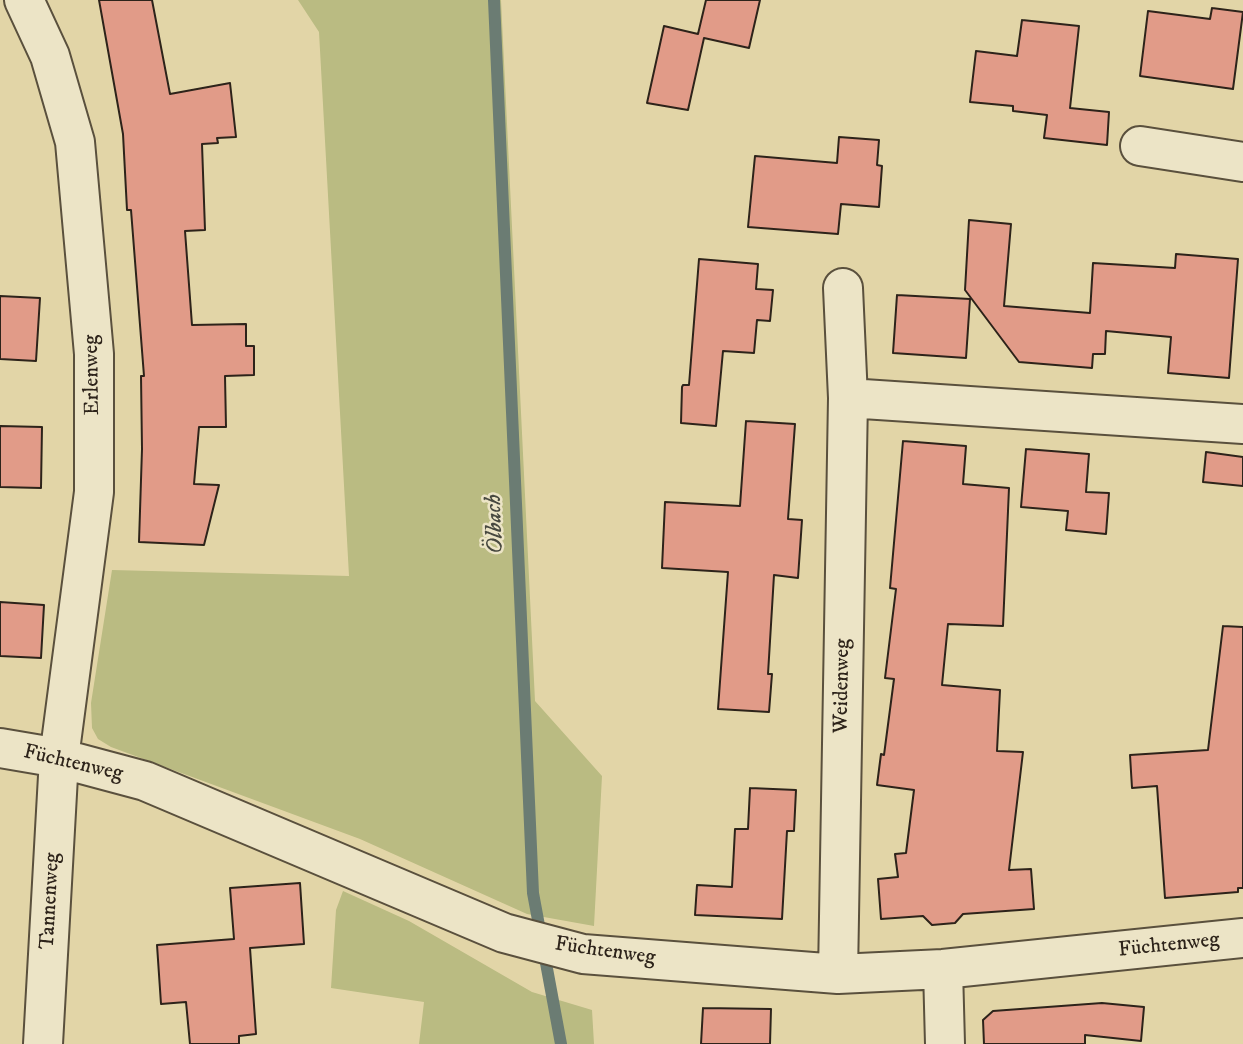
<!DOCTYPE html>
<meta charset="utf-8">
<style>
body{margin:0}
canvas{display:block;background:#e2d5a7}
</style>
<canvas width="1243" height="1044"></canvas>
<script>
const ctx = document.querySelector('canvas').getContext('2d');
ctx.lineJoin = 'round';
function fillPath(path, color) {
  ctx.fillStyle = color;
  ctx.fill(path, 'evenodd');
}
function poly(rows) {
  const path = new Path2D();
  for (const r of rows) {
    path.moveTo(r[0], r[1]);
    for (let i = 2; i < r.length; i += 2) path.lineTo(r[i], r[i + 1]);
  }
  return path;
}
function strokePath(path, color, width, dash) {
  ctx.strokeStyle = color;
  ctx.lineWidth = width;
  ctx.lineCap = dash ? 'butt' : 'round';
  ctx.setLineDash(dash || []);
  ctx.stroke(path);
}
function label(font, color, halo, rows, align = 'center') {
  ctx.font = font + ' "IM FELL DW Pica",serif';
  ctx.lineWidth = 5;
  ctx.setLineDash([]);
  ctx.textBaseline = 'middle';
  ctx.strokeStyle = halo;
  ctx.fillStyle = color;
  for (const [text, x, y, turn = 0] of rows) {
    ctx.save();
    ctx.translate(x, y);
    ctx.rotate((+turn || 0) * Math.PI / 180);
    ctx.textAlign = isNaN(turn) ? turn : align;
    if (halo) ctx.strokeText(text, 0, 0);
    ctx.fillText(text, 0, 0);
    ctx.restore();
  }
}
const green = poly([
 [298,0,501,0,535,701,602,776,594,926,527,914,360,839,111,747,98,739,92,728,91,703,112,570,349,576,319,32],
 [343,891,409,921,532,992,592,1010,594,1044,419,1044,424,1002,331,988,336,910]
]);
const stream = poly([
 [494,0,533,893,561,1044]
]);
const building = poly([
 [99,0,152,0,170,94,230,83,236,137,217,138,218,143,202,144,205,230,185,231,192,325,246,324,246,346,254,346,254,375,225,376,226,427,199,427,194,484,219,485,204,545,139,542,142,449,141,376,144,376,131,210,127,210,123,134,99,0],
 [706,0,760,0,749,48,704,38,688,110,647,103,664,26,698,34,706,0],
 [1212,8,1243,12,1233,89,1140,76,1148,11,1210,19,1212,8],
 [1022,20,1079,26,1070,108,1109,112,1107,145,1044,138,1047,115,1013,111,1013,106,970,102,976,51,1017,56,1022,20],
 [839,137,879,140,877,165,882,166,879,207,841,204,838,234,748,227,755,156,837,163,839,137],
 [969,220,1011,224,1004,306,1090,313,1093,263,1175,268,1176,254,1238,259,1229,378,1168,373,1171,337,1106,331,1105,354,1093,354,1092,368,1019,362,965,290,969,220],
 [699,259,758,264,756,289,773,290,770,321,757,320,754,353,723,351,716,426,681,423,682,387,683,385,689,385,699,259],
 [897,295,970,299,966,358,893,353,897,295],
 [0,296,40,298,36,361,0,359,0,296],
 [746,421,795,424,788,519,802,520,798,578,774,575,768,674,772,674,769,712,718,709,728,572,662,568,665,502,740,506,746,421],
 [0,426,42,427,41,488,0,487,0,426],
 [903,441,966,446,963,484,1009,488,1003,626,948,624,942,685,1000,690,997,751,1023,752,1009,870,1031,869,1034,909,963,914,955,923,932,925,923,916,881,919,878,879,898,877,895,854,906,853,914,790,877,785,881,754,884,755,894,679,885,678,896,589,890,588,903,441],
 [1026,449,1089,454,1086,492,1109,493,1106,534,1066,530,1068,511,1021,507,1026,449],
 [1206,452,1243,457,1243,486,1203,482,1206,452],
 [0,602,44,605,41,658,0,656,0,602],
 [1223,626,1243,627,1243,888,1238,888,1238,892,1165,898,1157,786,1132,788,1130,755,1208,750,1223,626],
 [750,788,796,790,794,831,787,831,782,919,695,915,697,885,732,887,735,829,748,829,750,788],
 [300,883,304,944,250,948,256,1034,239,1036,239,1044,190,1044,186,1002,161,1004,157,945,234,939,230,888,300,883],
 [1102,1003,1144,1007,1141,1041,1085,1035,1085,1044,984,1044,983,1020,993,1011,1102,1003],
 [703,1008,771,1009,770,1044,701,1044,703,1008]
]);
const minor = poly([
 [24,0,50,56,75,142,94,354,94,492,59,758,43,1044],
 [1140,146,1243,162],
 [848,398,1243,424],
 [0,748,59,758,145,781,504,933,583,954,838,974,943,969,1243,938],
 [943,969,945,1044],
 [838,974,848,398,843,288]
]);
const streetNames = [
 ["Erlenweg",93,375,-91],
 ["Weidenweg",843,686,-89],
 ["Füchtenweg",73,764,13],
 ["Tannenweg",51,901,-87],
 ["Füchtenweg",1169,946,-6],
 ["Füchtenweg",605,952,8]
];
const waterNames = [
 ["Ölbach",496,524,-92]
];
fillPath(green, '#babb82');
strokePath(stream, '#6b7c73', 12);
fillPath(building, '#e19b88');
strokePath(building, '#2d231a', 2);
strokePath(minor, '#5a503d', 42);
strokePath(minor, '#ece4c6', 38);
label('21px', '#2d231a', '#ece4c6', streetNames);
label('italic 23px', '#47483f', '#ece4c6', waterNames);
</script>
